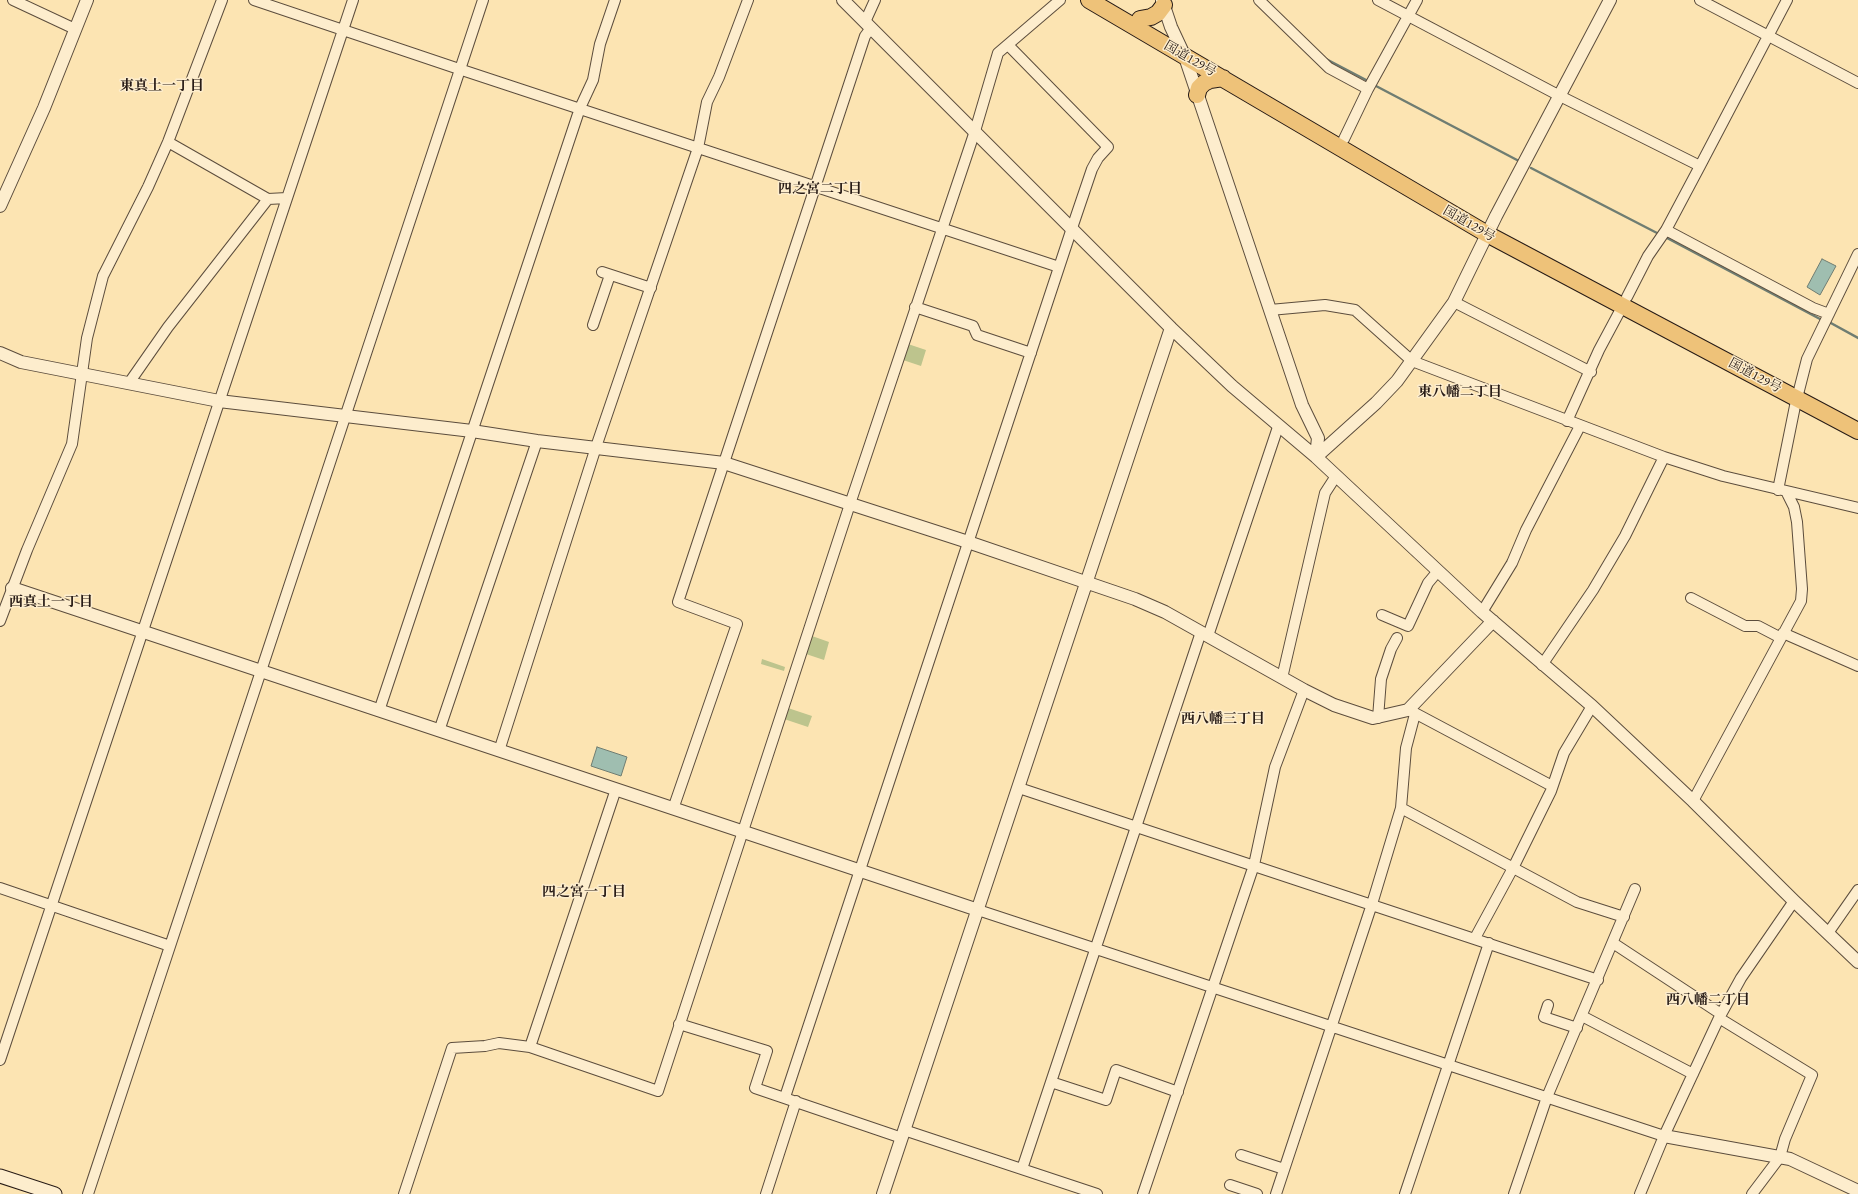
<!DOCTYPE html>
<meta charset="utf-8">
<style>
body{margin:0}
canvas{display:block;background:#fce4b2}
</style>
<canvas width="1858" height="1194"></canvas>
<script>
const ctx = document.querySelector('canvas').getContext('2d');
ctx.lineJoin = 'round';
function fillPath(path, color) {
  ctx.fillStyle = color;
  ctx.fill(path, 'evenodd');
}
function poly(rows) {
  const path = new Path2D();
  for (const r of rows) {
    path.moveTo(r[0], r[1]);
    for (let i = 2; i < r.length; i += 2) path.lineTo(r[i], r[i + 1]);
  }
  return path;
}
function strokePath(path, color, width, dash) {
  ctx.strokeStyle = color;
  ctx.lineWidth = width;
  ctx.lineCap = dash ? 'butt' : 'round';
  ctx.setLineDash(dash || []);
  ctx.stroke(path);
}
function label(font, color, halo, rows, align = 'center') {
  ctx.font = font + ' "EB Garamond","Noto Serif JP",serif';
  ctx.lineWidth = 3;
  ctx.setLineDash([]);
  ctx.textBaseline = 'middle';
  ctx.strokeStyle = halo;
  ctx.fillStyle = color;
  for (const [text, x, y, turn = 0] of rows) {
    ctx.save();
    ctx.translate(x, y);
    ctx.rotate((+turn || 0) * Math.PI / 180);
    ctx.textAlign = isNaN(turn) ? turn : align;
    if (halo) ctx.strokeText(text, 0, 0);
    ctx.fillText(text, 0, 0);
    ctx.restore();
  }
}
const green = poly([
 [908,344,926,350,921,366,903,360],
 [812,636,829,642,824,660,806,654],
 [762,659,785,667,784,671,761,664],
 [788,708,812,716,808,727,784,719]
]);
const water = poly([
 [1822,259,1836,266,1820,295,1807,287,1822,259],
 [597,747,627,757,621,776,591,766,597,747]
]);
const stream = poly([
 [1326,59,1368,81],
 [1376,86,1517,160],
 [1531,168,1657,233],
 [1667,238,1820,319],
 [1829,322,1858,338]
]);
const minor = poly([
 [13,0,75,29],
 [254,0,459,69,1059,267],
 [1259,0,1329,68,1368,89],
 [1378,0,1560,96,1700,166],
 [1700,0,1858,83],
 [865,22,875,0],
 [1344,139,1368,89,1417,0],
 [168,142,268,199],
 [1666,230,1813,308,1829,314],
 [602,272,651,288],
 [1627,297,1648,256,1666,230,1700,166,1787,0],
 [1454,302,1591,372],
 [915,307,973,326,977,335,1031,353],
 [1270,310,1325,305,1355,310,1412,361,1664,457,1723,476,1858,508],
 [593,325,610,275],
 [129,383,168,327,268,199,287,198],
 [1567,421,1599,350,1622,307],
 [1778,490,1795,406,1807,359,1858,254],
 [1691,598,1745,626,1758,626,1781,638],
 [1482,612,1512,563,1526,530,1580,426],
 [1382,615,1408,626,1428,583,1438,571],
 [0,621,27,550,72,444,87,338,103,276,148,187,168,142,222,0],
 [1783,633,1858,666],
 [1208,636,1278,427],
 [1542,665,1593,590,1625,536,1664,457],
 [1282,678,1325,493,1336,476],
 [379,711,580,108,593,80,600,44,615,0],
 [1411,711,1552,786],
 [1378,718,1381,679,1391,649,1397,638],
 [439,731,537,441],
 [499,751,596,447,698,148,707,102,719,77,748,0],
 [1019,788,1598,980],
 [1693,801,1801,601,1802,589,1797,522,1794,507,1786,491],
 [1401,808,1577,902,1624,917],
 [673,809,737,624,678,602,865,36,871,28],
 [0,888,170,946],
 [978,910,1664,1136],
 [1828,933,1858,890],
 [1475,938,1513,868,1551,791,1564,753,1592,706],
 [1613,943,1721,1014],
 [1548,1005,1544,1017,1577,1028],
 [1582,1016,1693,1074],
 [1719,1018,1812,1075,1785,1139,1780,1157,1752,1194],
 [679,1024,767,1051,755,1088,902,1138],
 [530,1047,616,789],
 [0,1060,353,0],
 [1051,1082,1106,1100,1116,1070,1178,1092],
 [785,1097,1072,228,1092,169,1098,158,1108,147,1008,45],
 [904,1130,1097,1194],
 [1241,1155,1284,1169],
 [1022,1169,1201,632],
 [1230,1185,1257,1194],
 [88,1194,483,0],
 [404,1194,452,1048,485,1046,499,1043,530,1047,658,1091,850,504,975,131,998,53,1060,0],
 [766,1194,796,1101],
 [1143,1194,1254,865,1275,767,1304,690],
 [1276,1194,1372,904,1401,808,1406,748,1415,714],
 [1405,1194,1489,943],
 [1514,1194,1547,1097,1635,889],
 [1640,1194,1664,1136,1719,1018,1741,978,1794,901]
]);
const tertiary = poly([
 [843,0,1171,328,1232,386,1316,457,1482,612,1592,706,1693,801,1794,901,1858,962],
 [1162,0,1171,27,1185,57,1302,405,1318,438,1316,457],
 [0,206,44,108,87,0],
 [0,353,21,362,219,401,472,431,537,441,724,463,968,542,1135,599,1165,612,1304,690,1334,705,1373,718,1408,710,1493,621],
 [1316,457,1376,403,1397,381,1454,302,1496,216,1610,0],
 [12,588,978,910],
 [1664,1136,1790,1159,1858,1191],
 [883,1194,1171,328]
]);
const secondary = poly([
 [0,1176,55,1194]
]);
const trunk = poly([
 [1089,0,1487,234,1858,431],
 [1140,19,1151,17,1158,13,1164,5],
 [1197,95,1199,88,1204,83,1210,80,1223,78]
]);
const streetNames = [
 ["国道129号",1190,59,30],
 ["国道129号",1469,224,30],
 ["国道129号",1755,376,28]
];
const neighbourhoodNames = [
 ["東真土一丁目",162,86],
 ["四之宮二丁目",820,189],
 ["東八幡二丁目",1460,392],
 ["西真土一丁目",51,602],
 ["西八幡三丁目",1223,719],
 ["四之宮一丁目",584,892],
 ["西八幡二丁目",1708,1000]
];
fillPath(green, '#bdc48d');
fillPath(water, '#9fbeb0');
strokePath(water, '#6f7d72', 1);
strokePath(stream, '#6f7d72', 2.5);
strokePath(minor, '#5c4d3d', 12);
strokePath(tertiary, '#5c4d3d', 14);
strokePath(secondary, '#271b16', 15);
strokePath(trunk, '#271b16', 18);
strokePath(minor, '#fdedcd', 10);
strokePath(tertiary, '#fdedcd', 12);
strokePath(secondary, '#fdedcd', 13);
strokePath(trunk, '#eec279', 16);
label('13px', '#271b16', '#fdedcd', streetNames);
label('bold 14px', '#271b16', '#fdedcd', neighbourhoodNames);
</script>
